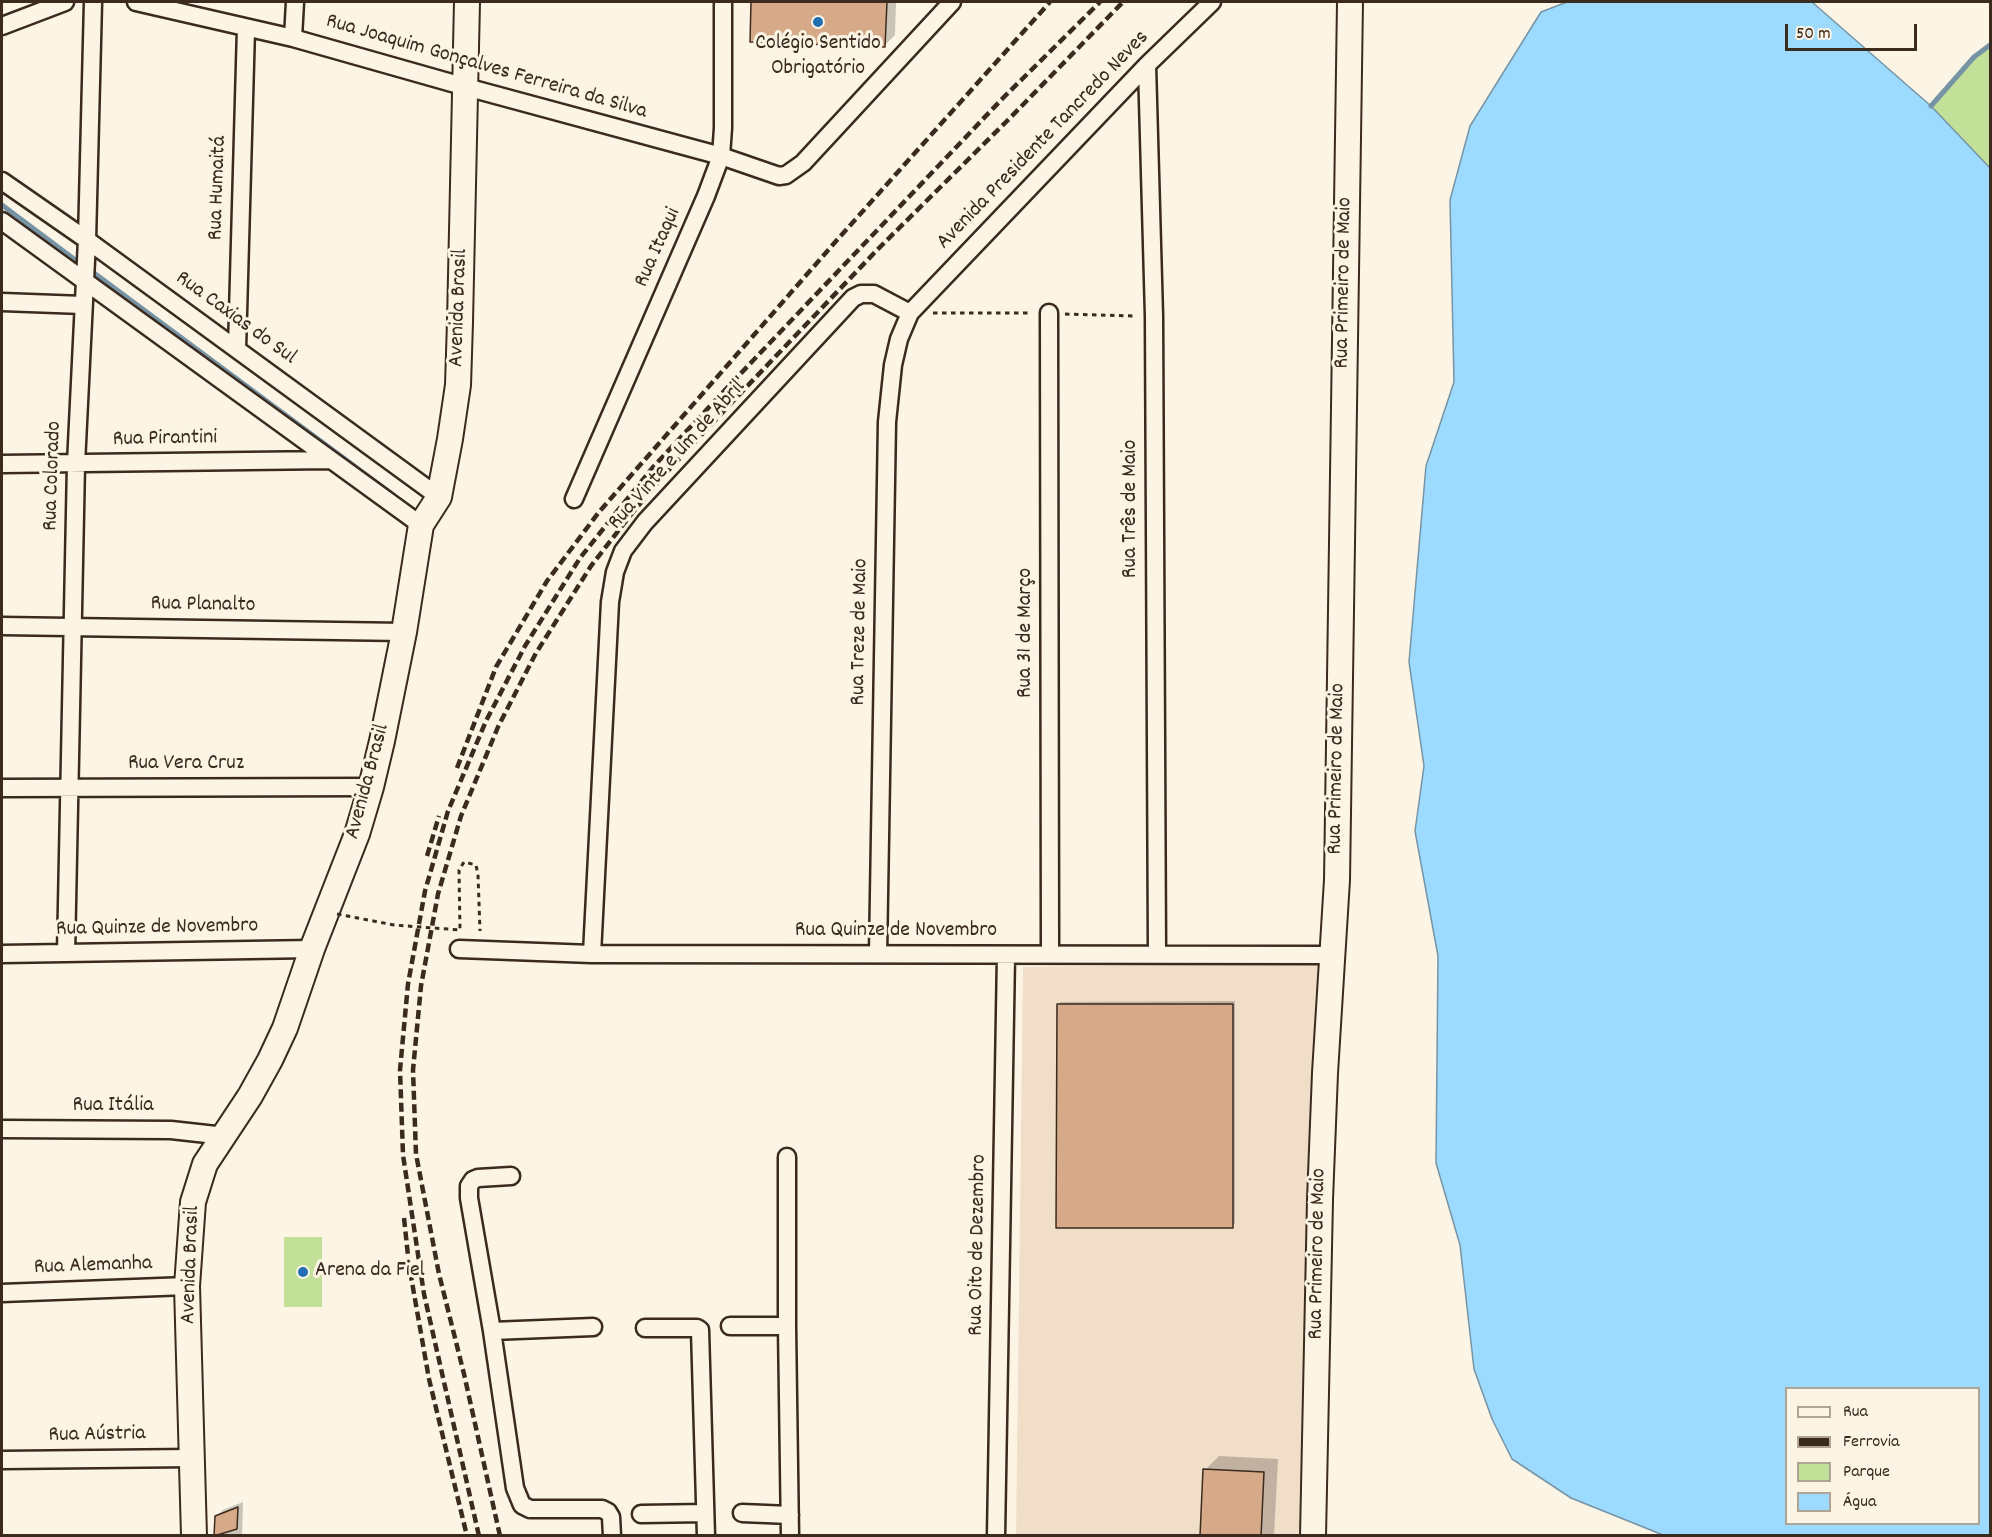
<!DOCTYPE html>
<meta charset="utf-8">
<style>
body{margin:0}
#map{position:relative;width:1992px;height:1537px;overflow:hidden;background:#fcf5e5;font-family:Dekko,sans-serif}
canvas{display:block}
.frame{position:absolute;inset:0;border:3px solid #3b2a1e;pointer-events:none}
.legend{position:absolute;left:1785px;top:1387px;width:195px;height:138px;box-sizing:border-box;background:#fcf5e5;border:2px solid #afa495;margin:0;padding:8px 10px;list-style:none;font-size:18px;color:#3b2a1e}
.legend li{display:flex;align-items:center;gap:12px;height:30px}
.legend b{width:30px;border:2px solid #afa495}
.scale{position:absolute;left:1785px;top:24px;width:132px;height:27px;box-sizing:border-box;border:3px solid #3b2a1e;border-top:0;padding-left:8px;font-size:18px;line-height:21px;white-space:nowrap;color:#3b2a1e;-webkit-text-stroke:4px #fcf5e5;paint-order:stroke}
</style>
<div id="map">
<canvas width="1992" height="1537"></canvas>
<div class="frame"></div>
<ul class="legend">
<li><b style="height:8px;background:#fcf5e5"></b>Rua</li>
<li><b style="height:8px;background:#3b2a1e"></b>Ferrovia</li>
<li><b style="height:16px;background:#c3e098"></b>Parque</li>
<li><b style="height:16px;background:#9ddaff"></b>Água</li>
</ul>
<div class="scale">50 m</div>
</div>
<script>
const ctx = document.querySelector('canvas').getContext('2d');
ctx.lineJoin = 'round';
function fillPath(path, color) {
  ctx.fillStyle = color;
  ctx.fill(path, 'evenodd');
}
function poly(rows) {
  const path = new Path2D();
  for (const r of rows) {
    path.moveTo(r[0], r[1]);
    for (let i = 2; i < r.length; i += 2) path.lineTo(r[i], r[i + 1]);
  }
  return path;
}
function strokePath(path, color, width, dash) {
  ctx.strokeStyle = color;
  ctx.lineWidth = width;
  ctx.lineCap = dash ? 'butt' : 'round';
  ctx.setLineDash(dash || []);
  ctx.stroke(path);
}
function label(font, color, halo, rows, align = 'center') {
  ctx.font = font + ' Dekko,sans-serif';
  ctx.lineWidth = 6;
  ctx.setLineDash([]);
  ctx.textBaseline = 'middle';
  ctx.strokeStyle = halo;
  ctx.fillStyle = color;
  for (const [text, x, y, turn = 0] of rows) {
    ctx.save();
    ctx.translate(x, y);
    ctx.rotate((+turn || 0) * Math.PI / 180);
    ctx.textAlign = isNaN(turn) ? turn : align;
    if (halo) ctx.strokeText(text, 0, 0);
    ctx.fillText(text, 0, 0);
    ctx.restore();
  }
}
const built = poly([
 [1324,963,1303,1535,1016,1536,1023,967]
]);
const green = poly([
 [1990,46,1990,168,1931,106,1974,57],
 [284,1237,322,1237,322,1307,284,1307]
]);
const water = poly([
 [1567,2,1812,2,1931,106,1990,168,1990,1535,1663,1535,1571,1498,1512,1459,1492,1419,1474,1369,1460,1245,1436,1163,1438,956,1415,831,1424,766,1409,662,1426,466,1454,382,1450,200,1470,126,1541,12,1567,2],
 [1786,1388,1978,1388,1978,1524,1786,1524,1786,1388]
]);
const shadow = poly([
 [753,2,896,2,895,35,884,46,751,41],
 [1235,1001,1235,1223,1232,1226,1058,1004,1061,1002],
 [1219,1456,1278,1459,1274,1536,1201,1536,1205,1470],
 [243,1502,242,1536,220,1536,217,1516,223,1510]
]);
const stream = poly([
 [1931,106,1974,57,1990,45],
 [2,205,82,265],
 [90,270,392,494]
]);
const building = poly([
 [751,2,887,2,885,47,750,42,751,2],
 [1057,1004,1233,1004,1233,1228,1056,1228,1057,1004],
 [1203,1469,1264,1472,1261,1536,1200,1536,1203,1469],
 [238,1507,237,1529,214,1536,215,1516,238,1507]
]);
const path = poly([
 [933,313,1031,313],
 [1065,314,1136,316]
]);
const street = poly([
 [136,2,293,38,466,87,721,156,779,176,786,175,803,163,952,2],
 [2,26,65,2],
 [293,38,295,2],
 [1147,65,1154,316,1157,953],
 [2,181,87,240,439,497],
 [2,221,421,525],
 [2,302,83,305],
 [1049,313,1050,953],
 [237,349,246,28],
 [2,464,330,460],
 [574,499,706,196,721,156,723,128,723,2],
 [2,626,404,632],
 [2,788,371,787],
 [459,949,592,954,1334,955],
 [66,953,76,464,87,240,93,2],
 [2,954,312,949],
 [592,954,610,602,615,572,623,551,645,522,853,298,861,294,874,294,910,313],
 [878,954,887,422,893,365,899,339,910,313,1147,65,1212,2],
 [2,1129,171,1130,225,1136],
 [787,1157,787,1326,790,1536],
 [511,1176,478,1178,473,1180,469,1186,469,1198,492,1331,515,1488,522,1505,530,1509,602,1509,608,1512,611,1517,612,1536],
 [2,1293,187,1286],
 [730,1326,787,1326],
 [645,1328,697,1328,700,1330,706,1536],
 [492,1331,593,1327],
 [2,1460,192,1458],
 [742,1513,790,1515],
 [641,1514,705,1513],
 [996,1536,1006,955]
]);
const secondary = poly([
 [194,1536,187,1286,193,1202,205,1164,250,1096,270,1060,285,1028,312,949,357,834,371,787,382,741,404,632,421,525,439,497,450,439,458,385,460,322,467,2],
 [1313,1536,1320,1200,1325,1073,1337,880,1350,2]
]);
const rail = poly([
 [457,768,496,667,547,581,599,512,837,240,1050,2],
 [427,856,439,816],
 [404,1218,409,1265,429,1379,467,1536],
 [479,1536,424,1294,403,1155,400,1070,408,984,425,891,448,811,486,721,525,646,580,558,619,509,654,466,725,390,1003,98,1100,2],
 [500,1536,464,1374,439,1274,416,1154,413,1070,421,986,438,894,461,816,498,727,536,653,591,566,629,517,664,475,735,399,877,250,1008,120,1123,2]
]);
const pathBridge = poly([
 [337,914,394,925,460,930,459,870,464,862,476,865,478,875,480,931]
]);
const markers = [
 [818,22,6,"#1f6fb2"],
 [303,1272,6,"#1f6fb2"]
];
const poiNames = [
 ["Colégio Sentido",818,45],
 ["Obrigatório",818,70],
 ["Arena da Fiel",315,1272,"left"]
];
const streetNames = [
 ["Rua Joaquim Gonçalves Ferreira da Silva",486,68,16],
 ["Avenida Presidente Tancredo Neves",1044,141,-46],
 ["Rua Humaitá",219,188,-88],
 ["Rua Itaqui",659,248,-66],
 ["Rua Primeiro de Maio",1345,283,-89],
 ["Avenida Brasil",460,308,-88],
 ["Rua Caxias do Sul",235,319,36],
 ["Rua Pirantini",165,440,-1],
 ["Rua Vinte e Um de Abril",678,456,-48],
 ["Rua Colorado",54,476,-88],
 ["Rua Três de Maio",1132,509,-90],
 ["Rua Planalto",203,606,1],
 ["Rua Treze de Maio",861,632,-89],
 ["Rua 31 de Março",1027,633,-90],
 ["Rua Vera Cruz",186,765],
 ["Rua Primeiro de Maio",1338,769,-89],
 ["Avenida Brasil",369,782,-75],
 ["Rua Quinze de Novembro",157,929,-1],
 ["Rua Quinze de Novembro",896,932],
 ["Rua Itália",113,1107],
 ["Rua Oito de Dezembro",979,1245,-89],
 ["Rua Primeiro de Maio",1319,1254,-89],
 ["Avenida Brasil",192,1265,-88],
 ["Rua Alemanha",93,1267,-2],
 ["Rua Aústria",97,1436,-1]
];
fillPath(built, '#f1dec9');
fillPath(green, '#c3e098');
fillPath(water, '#9ddaff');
strokePath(water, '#7694a5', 1.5);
fillPath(shadow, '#0003');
strokePath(stream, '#7694a5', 5);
fillPath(building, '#d6aa88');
strokePath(building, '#3b2a1e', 1.5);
strokePath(street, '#3b2a1e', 21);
strokePath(secondary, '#3b2a1e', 28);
strokePath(path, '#3b2a1e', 3, [4.5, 4.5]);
strokePath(street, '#fcf5e5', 16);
strokePath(secondary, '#fcf5e5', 24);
strokePath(rail, '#3b2a1e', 4.5, [9, 4.5]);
strokePath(pathBridge, '#3b2a1e', 3, [4.5, 4.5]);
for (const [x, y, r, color] of markers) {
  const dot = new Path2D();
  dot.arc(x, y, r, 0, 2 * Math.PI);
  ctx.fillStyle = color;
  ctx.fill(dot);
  strokePath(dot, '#fcf5e5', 2);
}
label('22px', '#3b2a1e', '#fcf5e5', poiNames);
label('22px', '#3b2a1e', '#fcf5e5', streetNames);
</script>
